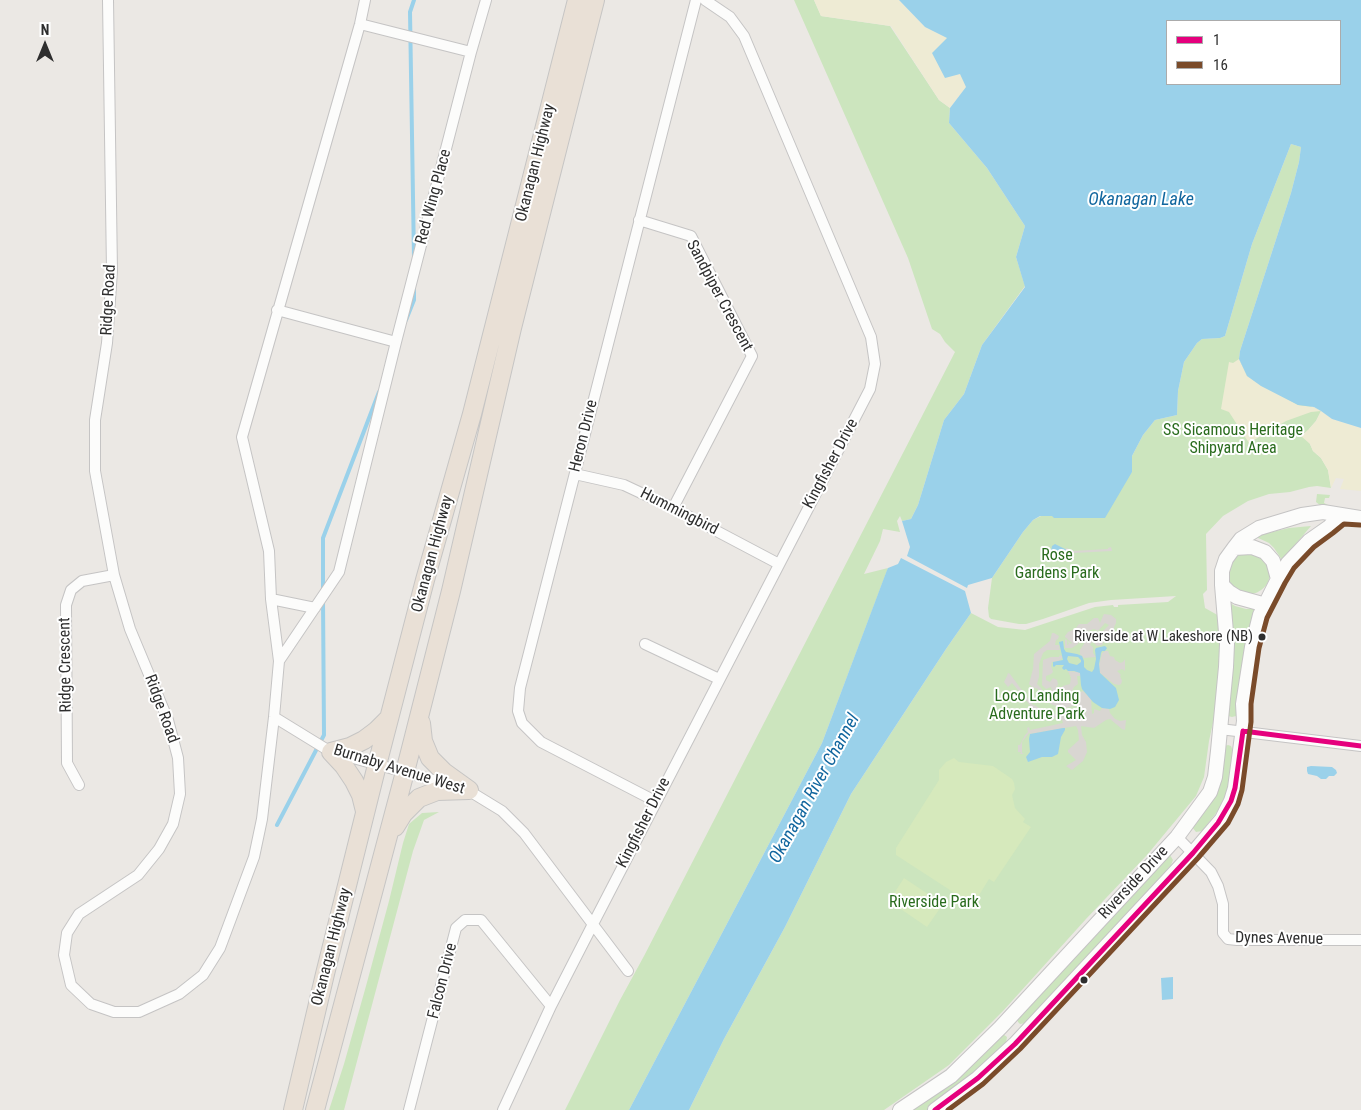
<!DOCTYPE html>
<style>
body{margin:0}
#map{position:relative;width:1361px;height:1110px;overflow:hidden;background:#ebe8e4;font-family:"Roboto Condensed",sans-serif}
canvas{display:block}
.legend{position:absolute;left:1166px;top:20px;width:175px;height:65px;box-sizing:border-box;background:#fff;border:1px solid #ababab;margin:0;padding:6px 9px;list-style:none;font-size:15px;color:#2e2e2e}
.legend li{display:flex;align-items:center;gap:10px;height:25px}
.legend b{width:25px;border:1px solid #ababab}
.north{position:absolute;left:20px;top:20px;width:50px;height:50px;-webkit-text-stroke:4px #fff;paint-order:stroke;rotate:0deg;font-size:14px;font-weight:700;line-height:20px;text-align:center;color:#2e2e2e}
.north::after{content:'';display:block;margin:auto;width:18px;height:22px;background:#2e2e2e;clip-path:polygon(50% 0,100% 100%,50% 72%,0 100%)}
</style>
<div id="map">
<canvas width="1361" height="1110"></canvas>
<ul class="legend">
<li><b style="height:6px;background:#e5007d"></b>1</li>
<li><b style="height:6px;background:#7a4b2a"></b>16</li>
</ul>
<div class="north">N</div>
</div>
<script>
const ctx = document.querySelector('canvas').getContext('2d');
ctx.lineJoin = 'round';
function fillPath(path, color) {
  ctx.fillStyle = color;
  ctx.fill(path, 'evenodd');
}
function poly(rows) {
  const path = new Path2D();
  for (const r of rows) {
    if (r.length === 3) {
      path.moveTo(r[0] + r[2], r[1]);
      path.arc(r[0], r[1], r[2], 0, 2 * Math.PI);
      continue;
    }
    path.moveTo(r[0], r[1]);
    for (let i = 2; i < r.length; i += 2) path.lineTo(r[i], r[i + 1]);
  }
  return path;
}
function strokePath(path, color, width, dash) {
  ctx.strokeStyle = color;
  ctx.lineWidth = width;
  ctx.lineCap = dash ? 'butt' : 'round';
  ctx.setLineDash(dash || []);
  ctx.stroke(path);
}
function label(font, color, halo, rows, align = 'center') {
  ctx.font = font + ' "Roboto Condensed",sans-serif';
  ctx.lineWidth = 4;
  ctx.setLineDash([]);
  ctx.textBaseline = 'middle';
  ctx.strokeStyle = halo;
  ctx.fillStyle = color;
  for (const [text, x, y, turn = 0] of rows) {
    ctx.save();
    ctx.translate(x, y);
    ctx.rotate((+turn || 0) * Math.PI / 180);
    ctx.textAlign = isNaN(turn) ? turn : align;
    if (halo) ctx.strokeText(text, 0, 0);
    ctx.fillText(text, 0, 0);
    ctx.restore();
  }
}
const green = poly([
 [794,0,814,0,821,16,890,26,939,100,950,108,949,123,987,168,1025,226,1016,257,1025,286,982,345,964,394,944,420,918,505,911,519,902,521,900,516,897,521,900,532,883,529,880,541,864,574,888,568,822,743,629,1110,565,1110,620,1000,644,956,955,352,945,342,940,334,932,329,908,258],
 [1291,144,1301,147,1299,162,1291,193,1240,351,1239,359,1247,376,1321,411,1316,421,1309,429,1310,444,1313,451,1321,458,1328,470,1331,488,1317,486,1309,487,1290,492,1269,494,1248,501,1223,516,1206,534,1207,590,1203,594,1205,608,1221,617,1222,656,1219,695,1209,741,1204,777,1196,796,1147,855,1086,919,1003,1011,949,1065,884,1110,689,1110,724,1039,785,927,851,794,946,649,971,613,998,627,1025,630,1095,607,1113,605,1114,607,1118,607,1118,605,1168,602,1176,596,1111,600,1089,603,1043,619,1026,624,1019,624,991,619,989,617,988,608,992,578,1023,532,1033,520,1041,516,1052,516,1132,472,1132,456,1143,435,1155,420,1177,415,1178,391,1184,362,1197,343,1202,339,1220,338,1225,336,1252,244],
 [1317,494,1330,495,1329,498,1325,498,1324,503,1328,505,1328,507,1321,506,1316,502],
 [1311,526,1282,560,1274,548,1269,543,1256,537,1259,535,1289,528],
 [1249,573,21],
 [1228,602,1235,606,1246,609,1258,608,1237,713,1236,716,1232,717,1228,716],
 [1228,745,1231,746,1233,751,1229,786,1223,804,1202,831,1196,832,1192,827,1225,746],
 [439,812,424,820,413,851,344,1110,329,1110,344,1064,366,986,389,901,403,843,409,824,422,813],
 [1170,855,1173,860,1171,865,1144,897,1026,1023,1020,1024,1018,1022,1017,1019],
 [1003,1034,1007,1037,1006,1043,959,1088,928,1110,907,1110]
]);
const sand = poly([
 [814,0,899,0,925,27,948,38,966,87,950,108,939,100,891,26,821,16],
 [1239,359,1247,376,1298,405,1313,407,1321,411,1332,419,1361,428,1361,491,1340,489,1344,479,1336,478,1331,488,1328,470,1321,458,1313,451,1310,444,1301,436,1309,429,1316,421,1321,411,1311,412,1286,421,1249,443,1229,412,1221,409,1229,362,1233,363]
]);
const pitch = poly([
 [954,758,959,762,993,766,1012,779,1014,783,1015,789,1012,795,1015,808,1025,819,1023,822,1031,827,994,882,989,879,973,905,896,855,896,848,939,780,939,770,946,762],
 [904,878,943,904,927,927,889,901]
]);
const plaza = poly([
 [1111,547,1112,551,1073,553,1072,556,1070,557,1065,556,1068,554,1067,551,1065,549,1067,548,1073,551,1108,549,1108,548],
 [1104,614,1111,615,1116,619,1116,623,1114,627,1114,641,1104,641,1102,645,1097,646,1093,642,1091,643,1090,645,1093,647,1093,653,1096,657,1084,658,1080,654,1080,650,1089,636,1092,635,1097,638,1100,638,1101,633,1109,625,1105,623,1098,631,1094,629,1088,631,1083,629,1082,631,1078,632,1080,637,1078,644,1072,648,1065,648,1065,639,1067,640,1067,645,1069,644,1067,640,1071,644,1072,643,1065,637,1065,636,1068,632,1075,629,1079,624,1087,624,1094,618,1098,618,1100,623,1103,616],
 [1052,633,1054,633,1059,636,1058,639,1056,640,1055,645,1059,645,1060,650,1047,650,1043,653,1039,664,1039,677,1037,684,1041,688,1043,692,1053,700,1067,702,1071,700,1071,696,1083,691,1091,699,1092,714,1094,713,1094,709,1100,711,1102,708,1109,709,1110,713,1115,719,1120,721,1126,720,1125,730,1122,729,1110,719,1106,720,1094,728,1081,726,1082,735,1086,742,1087,752,1083,761,1072,770,1066,766,1076,760,1068,752,1068,750,1079,740,1078,730,1076,726,1030,734,1029,733,1022,742,1022,753,1024,754,1020,754,1021,752,1018,752,1018,745,1020,745,1025,735,1028,732,1027,728,1029,727,1030,730,1063,723,1062,720,1041,713,1032,708,1013,684,1012,683,1008,687,1004,682,1007,676,1008,673,1010,674,1032,704,1045,711,1060,716,1064,716,1065,714,1075,715,1077,714,1080,717,1085,717,1086,711,1080,709,1079,706,1077,705,1062,709,1051,704,1044,699,1038,698,1038,689,1032,687,1029,684,1033,669,1034,654,1050,641],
 [1105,651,1108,651,1110,656,1114,657,1115,660,1120,663,1123,662,1125,659,1125,671,1122,669,1117,671,1121,675,1120,676,1122,681,1121,684,1119,685,1114,684,1100,673,1099,666,1102,653],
 [1060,655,1062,656,1062,658,1059,661,1052,662,1051,666,1053,672,1051,674,1046,676,1046,680,1050,682,1053,678,1057,680,1058,684,1056,688,1057,691,1063,686,1070,684,1071,678,1068,671,1078,672,1080,673,1081,676,1077,676,1078,684,1074,687,1072,691,1065,692,1061,697,1056,695,1053,697,1050,696,1052,691,1051,687,1046,689,1042,685,1043,660,1051,657,1059,657]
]);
const water = poly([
 [899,0,1361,0,1361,428,1332,419,1321,411,1314,407,1298,405,1261,386,1247,376,1239,359,1240,351,1291,193,1299,162,1301,147,1291,144,1252,244,1225,336,1220,338,1202,339,1197,343,1184,362,1178,391,1177,415,1155,420,1143,435,1132,456,1132,472,1105,518,1054,518,1052,516,1040,516,1033,520,1023,532,992,578,968,585,967,588,907,556,910,547,902,521,911,519,918,505,944,420,964,394,982,345,1025,287,1016,257,1025,226,987,168,949,123,950,108,966,87,960,74,945,78,932,53,947,38,925,27],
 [1167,21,1340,21,1340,84,1167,84],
 [1055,544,1065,549,1067,551,1068,554,1064,557,1056,557,1048,561,1044,559,1043,557,1051,551,1052,546],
 [901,558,965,591,971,613,946,649,851,794,785,927,724,1039,689,1110,629,1110,822,743,887,570,888,568,898,564],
 [1063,641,1064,649,1066,652,1077,654,1082,656,1084,661,1084,667,1087,670,1092,672,1094,669,1096,659,1095,650,1096,648,1105,646,1107,648,1105,651,1102,651,1101,653,1099,664,1100,673,1116,688,1119,700,1115,707,1110,709,1102,708,1093,702,1082,689,1081,685,1080,673,1074,671,1068,671,1066,669,1064,670,1062,668,1064,665,1056,665,1054,667,1053,666,1053,662,1063,660,1059,642],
 [1068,656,1078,657,1081,660,1081,662,1077,665,1069,663,1067,659],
 [1063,728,1065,728,1065,730,1061,737,1058,754,1052,757,1042,757,1028,762,1026,757,1030,752,1029,739,1030,734],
 [1311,766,1332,767,1336,770,1337,773,1334,776,1329,776,1326,779,1321,779,1317,776,1308,774,1307,771,1307,767],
 [1173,977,1173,999,1162,1000,1161,978]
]);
const stream = poly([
 [414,259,410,12,414,0],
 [406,320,414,300,414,288],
 [323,590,323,538,379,392],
 [277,825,324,735,323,599]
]);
const street = poly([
 [108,0,112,271,107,343,95,420,95,471,114,575,130,629,168,720,178,758,180,794,173,824,159,849,138,875,79,914,67,933,64,955,71,985,91,1004,114,1012,139,1012,179,994,203,975,220,948,254,857,262,819,274,717,279,661,271,599,269,551,242,437,360,24,365,0],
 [360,24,471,52],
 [639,220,691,236,752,356,673,508],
 [277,310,396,342],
 [575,474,624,485,673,508,779,564],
 [271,599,315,608],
 [645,644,719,679],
 [279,661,339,572,396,342,471,52,486,0],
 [274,717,331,752,452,785],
 [1220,729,1361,746],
 [79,785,67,763,66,605,71,590,82,581,114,575],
 [466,789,502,811,524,833,628,971],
 [655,801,541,742,522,723,518,711,520,688,696,0],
 [1177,837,1211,872,1218,886,1223,904,1223,933,1228,939,1237,940,1361,940],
 [409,1110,456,928,465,920,481,920,551,1006],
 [503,1110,551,1006,593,924,870,389,875,364,871,337,744,36,730,17,705,0]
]);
const secondary = poly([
 [1234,548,1252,547,1265,552,1273,561,1278,579],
 [1222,585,1229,592,1237,597,1266,605],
 [900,1110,951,1076,1000,1028,1177,837,1210,792,1215,777,1218,751,1226,667,1227,644,1222,585,1222,571,1226,559,1234,548,1241,539,1259,528,1302,515,1323,512,1361,518],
 [935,1110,978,1078,1015,1044,1193,853,1222,819,1231,801,1235,788,1244,721,1243,704,1252,647,1260,615,1278,579,1288,563,1309,541,1329,527,1341,516]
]);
const highway = poly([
 [421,723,423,741,430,758,444,772,469,790],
 [365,811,361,795,354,781,344,766,331,752,350,747,364,740,376,731,389,718],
 [395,827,403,814,419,798,437,791,469,790],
 [293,1110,325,974,377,765,425,580,472,414,577,0],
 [315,1110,405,772,451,591,512,328,595,0]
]);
const bus1 = poly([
 [1243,731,1361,746],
 [935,1110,978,1078,1015,1044,1193,853,1218,823,1231,801,1235,788,1243,731]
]);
const bus2 = poly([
 [948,1110,983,1084,1020,1049,1198,858,1228,823,1238,804,1242,790,1251,722,1251,704,1259,648,1267,618,1285,583,1294,568,1314,547,1333,533,1344,524,1360,525]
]);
const markers = [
 [1262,637,4.5,"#2e2e2e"],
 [1084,980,4.5,"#2e2e2e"]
];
const busNames = [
 ["Riverside at W Lakeshore (NB)",1253,637]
];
const streetNames = [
 ["Okanagan Highway",536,163,-76],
 ["Red Wing Place",434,197,-75],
 ["Sandpiper Crescent",719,296,62],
 ["Ridge Road",109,300,-87],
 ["Heron Drive",584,436,-76],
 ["Kingfisher Drive",831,464,-62],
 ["Hummingbird",679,512,27],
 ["Okanagan Highway",433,554,-75],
 ["Ridge Crescent",66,665,-91],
 ["Ridge Road",161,709,70],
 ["Burnaby Avenue West",399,770,17],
 ["Kingfisher Drive",644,823,-63],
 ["Riverside Drive",1134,883,-47],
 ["Dynes Avenue",1279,939,1],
 ["Okanagan Highway",332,947,-76],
 ["Falcon Drive",443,981,-76]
];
const parkNames = [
 ["SS Sicamous Heritage",1233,431],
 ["Shipyard Area",1233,449],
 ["Rose",1057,556],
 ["Gardens Park",1057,574],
 ["Loco Landing",1037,697],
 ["Adventure Park",1037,715],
 ["Riverside Park",934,903]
];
const waterNames = [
 ["Okanagan Lake",1141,200],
 ["Okanagan River Channel",815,789,-61]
];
fillPath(green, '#cce5be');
fillPath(sand, '#eeebd4');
fillPath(pitch, '#d6e9bc');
fillPath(plaza, '#d9d6d2');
fillPath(water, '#9ad1ea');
strokePath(stream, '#9ad1ea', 4);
strokePath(street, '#c5c4c4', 12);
strokePath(secondary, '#c5c4c4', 16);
strokePath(highway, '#c6c5c4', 20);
strokePath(street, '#fcfcfb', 10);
strokePath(secondary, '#fcfcfb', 14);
strokePath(highway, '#e9e0d6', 18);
strokePath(bus1, '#e5007d', 5);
strokePath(bus2, '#7a4b2a', 5);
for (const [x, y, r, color] of markers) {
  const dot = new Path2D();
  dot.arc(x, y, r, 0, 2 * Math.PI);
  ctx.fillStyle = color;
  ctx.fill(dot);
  strokePath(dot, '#fff', 2);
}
label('15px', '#2e2e2e', '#fff', busNames, 'right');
label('16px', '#2e2e2e', '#fff', streetNames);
label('16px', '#296b1d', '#fff', parkNames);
label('italic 18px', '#11669e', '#fff', waterNames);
</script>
